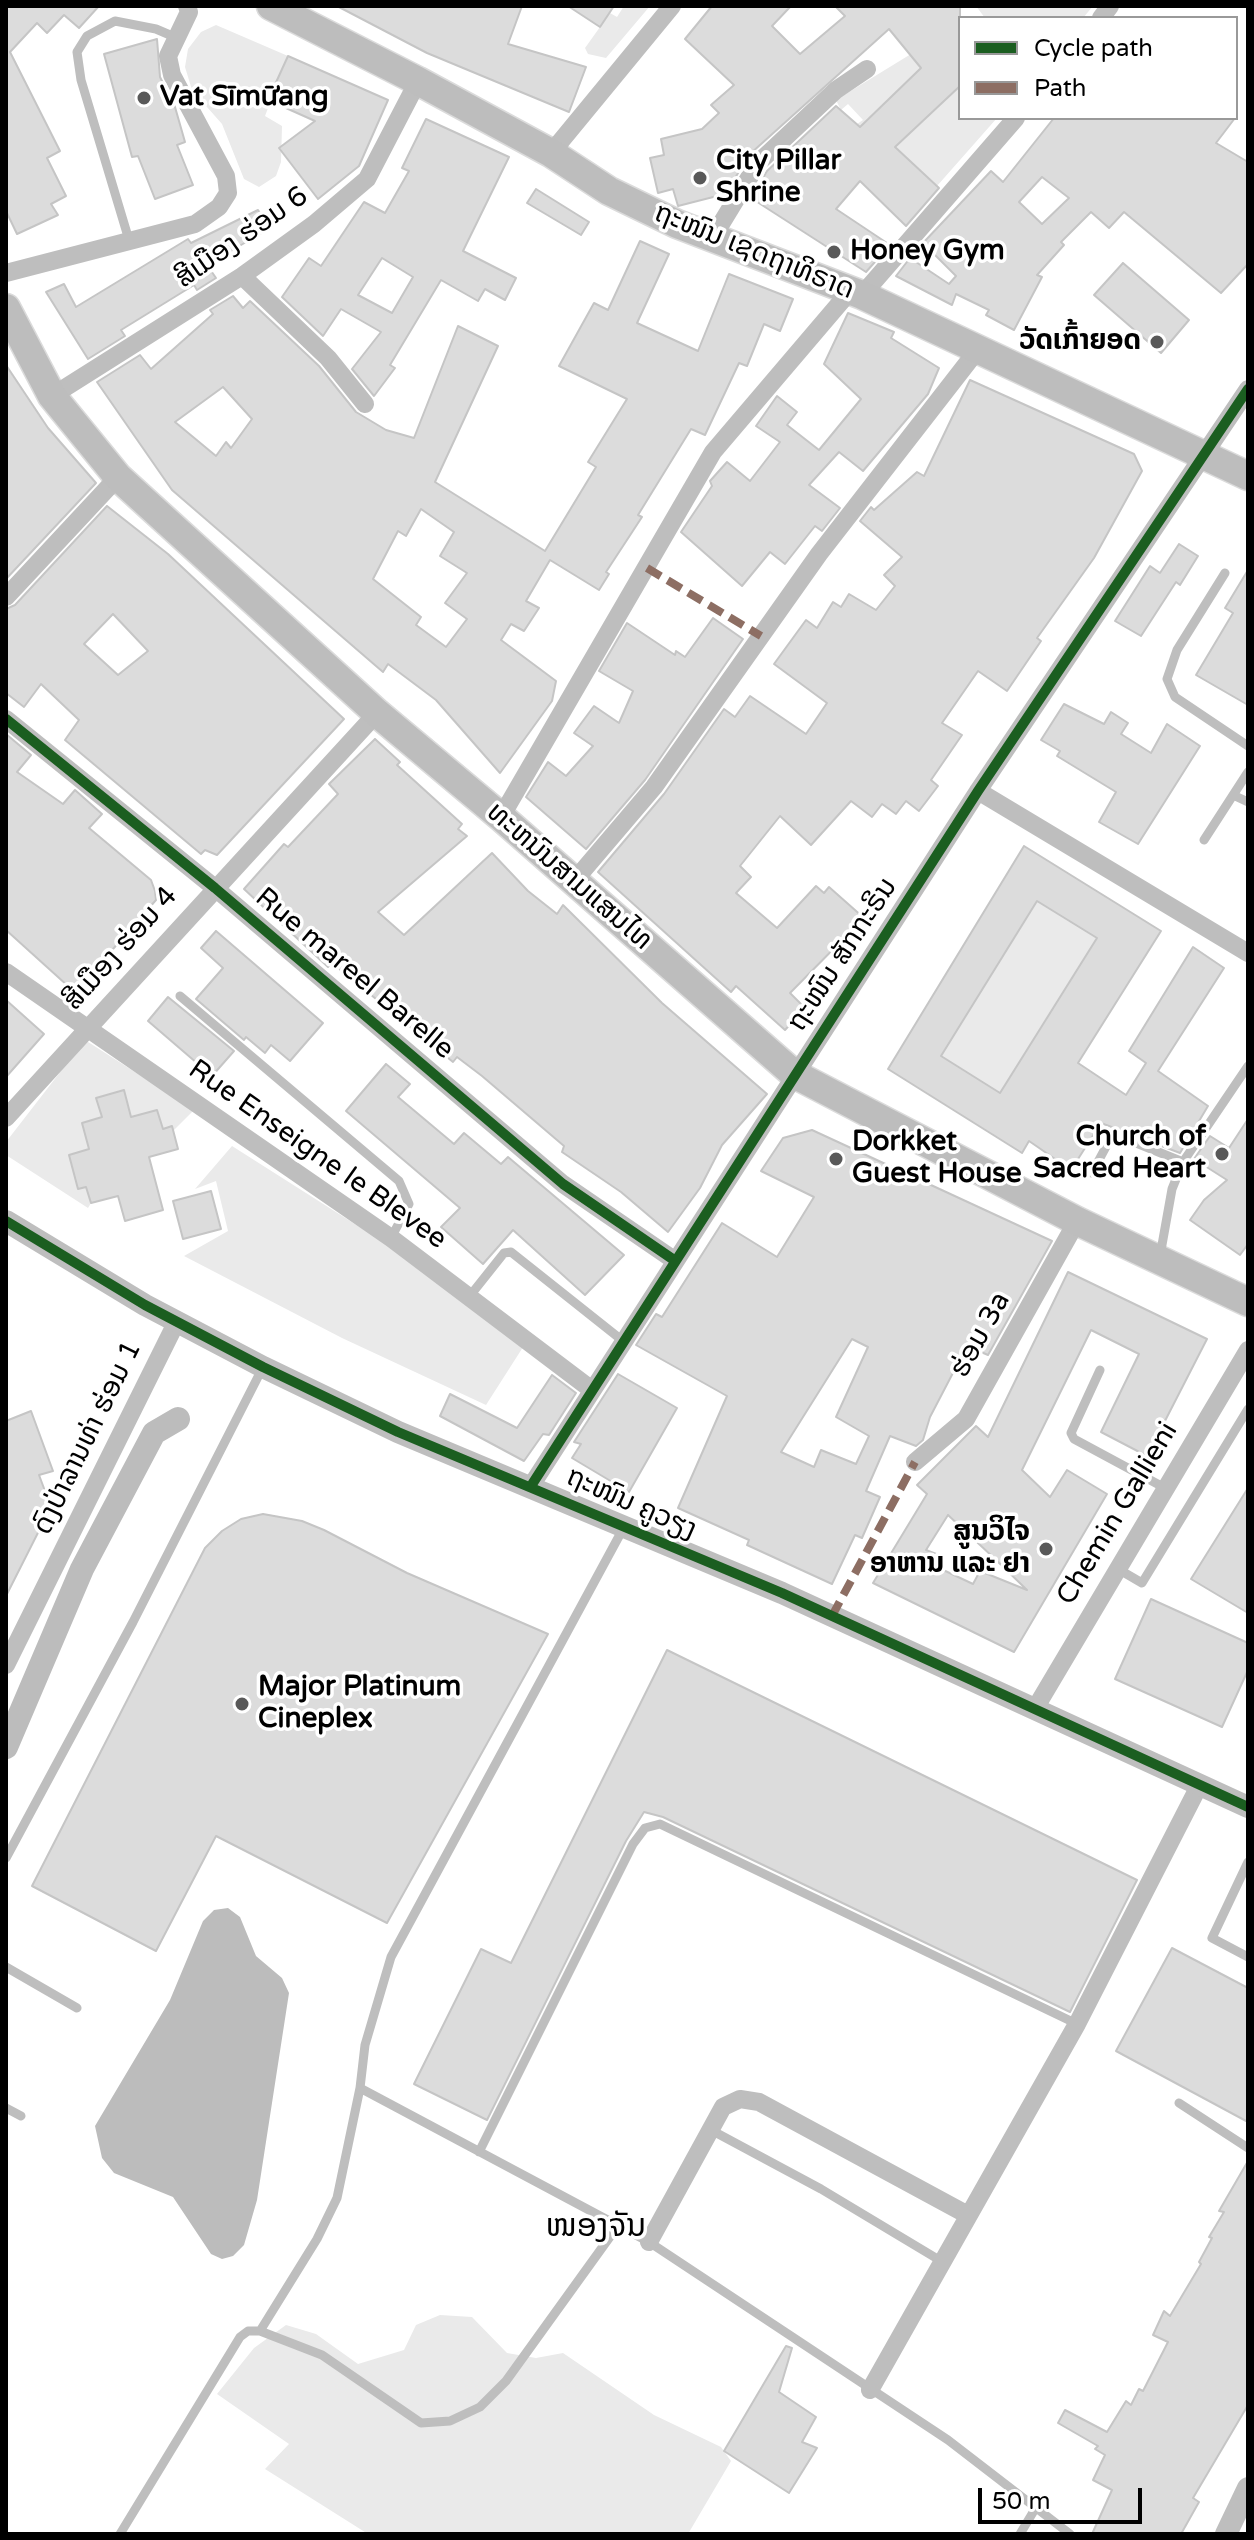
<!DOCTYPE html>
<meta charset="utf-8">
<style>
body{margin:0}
#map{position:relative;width:1254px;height:2540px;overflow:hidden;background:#fff;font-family:"Varela Round",sans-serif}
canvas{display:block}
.frame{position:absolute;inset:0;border:8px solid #000;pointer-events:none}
.legend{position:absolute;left:958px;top:16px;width:280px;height:104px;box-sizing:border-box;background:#fff;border:2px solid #999;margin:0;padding:10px 14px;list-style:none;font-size:24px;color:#000}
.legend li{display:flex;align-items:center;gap:16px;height:40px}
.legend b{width:40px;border:2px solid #999}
.scale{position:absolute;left:978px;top:2488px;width:164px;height:36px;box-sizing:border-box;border:4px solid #000;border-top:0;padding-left:10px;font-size:24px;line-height:28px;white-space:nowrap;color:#000;-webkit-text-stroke:6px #fff;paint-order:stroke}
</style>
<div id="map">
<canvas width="1254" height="2540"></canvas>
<div class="frame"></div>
<ul class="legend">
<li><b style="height:10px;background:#1b5e20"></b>Cycle path</li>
<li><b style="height:10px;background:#8d6e63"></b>Path</li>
</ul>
<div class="scale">50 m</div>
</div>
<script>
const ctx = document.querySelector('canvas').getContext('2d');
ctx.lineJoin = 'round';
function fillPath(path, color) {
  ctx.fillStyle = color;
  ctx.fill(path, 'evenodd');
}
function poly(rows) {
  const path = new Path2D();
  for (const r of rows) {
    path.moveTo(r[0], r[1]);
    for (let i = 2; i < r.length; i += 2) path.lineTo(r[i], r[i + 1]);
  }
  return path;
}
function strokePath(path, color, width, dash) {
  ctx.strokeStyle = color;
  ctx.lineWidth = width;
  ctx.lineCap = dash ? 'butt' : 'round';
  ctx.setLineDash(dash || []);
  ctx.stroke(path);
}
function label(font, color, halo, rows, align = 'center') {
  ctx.font = font + ' "Varela Round","Noto Sans Lao",sans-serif';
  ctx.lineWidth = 7;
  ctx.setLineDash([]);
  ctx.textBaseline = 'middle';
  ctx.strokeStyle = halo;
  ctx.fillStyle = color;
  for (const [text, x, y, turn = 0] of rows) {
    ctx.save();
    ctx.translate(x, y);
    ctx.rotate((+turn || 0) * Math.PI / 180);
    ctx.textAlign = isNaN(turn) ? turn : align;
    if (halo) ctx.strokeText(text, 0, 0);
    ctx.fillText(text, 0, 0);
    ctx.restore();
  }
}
const green = poly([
 [624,6,650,6,606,58,588,54,585,48,610,13,617,17],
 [976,6,1093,6,1083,18,985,18],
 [216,25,288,56,265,116,282,126,281,162,276,176,259,187,244,179,222,124,192,90,185,67,188,49,201,32],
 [960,42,960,118,997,118,937,186,891,144,885,150,857,124,863,120,848,104,841,110,836,100,924,46],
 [1037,901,1097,938,1000,1093,941,1056],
 [85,1040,194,1110,173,1131,163,1129,157,1110,131,1117,124,1091,97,1098,102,1117,78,1189,86,1187,91,1203,88,1208,6,1155,6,1142],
 [232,1146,380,1240,525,1344,486,1405,342,1338,184,1256,228,1231,216,1181,195,1189],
 [440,2315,472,2317,507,2353,536,2358,563,2353,654,2415,721,2447,731,2461,688,2534,368,2534,265,2469,289,2444,217,2394,254,2348,286,2325,316,2334,358,2364,404,2350,416,2325]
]);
const water = poly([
 [228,1908,240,1917,256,1956,282,1978,289,1993,257,2200,244,2245,233,2256,222,2259,211,2254,173,2197,114,2173,102,2158,95,2126,170,2000,203,1921,214,1910]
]);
const canal = poly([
 [6,1747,82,1569,154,1433,178,1419]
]);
const building = poly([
 [6,6,99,6,79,28,64,15,47,33,37,23,10,52,60,151,47,158,66,196,51,204,58,215,17,234,6,211,6,6],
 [337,6,522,6,508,44,586,67,569,112,427,53,337,6],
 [568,6,614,6,600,27,568,6],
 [712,6,791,6,772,26,800,54,845,16,835,6,960,6,960,86,895,147,939,188,906,226,860,181,836,209,890,245,866,272,751,198,767,171,836,106,860,127,921,68,889,29,750,154,725,194,678,206,673,189,658,193,650,158,664,155,661,139,702,129,719,113,711,105,734,85,685,39,712,6],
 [157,39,160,77,175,107,185,142,177,145,193,185,155,199,138,156,132,157,104,54,157,39],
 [288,56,388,100,359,166,318,199,279,148,315,121,268,100,288,56],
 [1054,118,1235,118,1216,143,1248,162,1248,264,1221,293,1124,212,1109,228,1091,212,1061,242,1064,245,1037,275,1042,277,1014,330,986,315,989,310,956,294,952,305,896,276,910,258,949,284,956,276,923,243,991,171,1003,182,1054,118],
 [1042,177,1069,198,1042,224,1019,202,1042,177],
 [426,119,509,157,463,251,516,278,505,300,485,289,478,301,441,280,390,365,395,368,374,396,352,369,381,332,341,309,323,336,282,297,309,258,321,266,364,202,385,213,409,171,402,168,426,119],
 [382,258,413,277,392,313,358,295,382,258],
 [536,189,589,222,581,235,527,203,536,189],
 [258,210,270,228,207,265,216,278,197,290,194,285,121,330,125,336,88,359,46,292,64,284,76,307,188,239,191,243,258,210],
 [640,241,669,254,637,323,698,351,729,274,793,299,780,331,764,324,747,366,739,363,705,435,691,429,638,515,642,517,606,572,609,574,599,590,550,560,526,601,539,608,524,631,511,624,501,640,556,681,552,701,500,773,436,700,388,664,383,672,172,490,97,382,140,355,151,369,213,314,210,310,233,296,243,308,250,301,319,366,356,412,386,430,414,438,458,326,498,346,435,482,545,551,596,467,588,462,627,399,559,366,594,303,608,310,640,241],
 [223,387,252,419,231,448,226,442,216,456,175,422,223,387],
 [421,509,454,532,440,556,467,573,445,603,467,619,446,647,416,625,421,617,373,579,398,531,406,536,421,509],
 [1123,263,1189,320,1161,353,1094,295,1123,263],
 [848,313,894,332,891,338,939,368,928,394,863,471,839,452,809,485,840,508,822,531,815,526,785,564,770,552,742,586,681,532,712,486,710,481,727,462,750,481,780,442,756,426,777,396,797,412,787,425,819,450,861,399,824,364,848,313],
 [6,365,48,428,96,483,6,579,6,365],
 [970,380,1134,454,1142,471,1094,558,1037,638,1041,641,1007,691,978,671,942,723,962,735,931,780,938,786,919,811,906,801,896,814,882,804,872,817,851,801,811,845,780,816,740,866,751,877,736,893,777,928,816,886,824,893,829,887,864,918,790,993,805,1008,785,1030,736,986,731,992,598,872,664,794,724,709,735,717,750,696,806,734,827,703,774,664,806,620,817,628,833,602,841,607,849,594,876,610,895,586,884,575,902,557,860,521,871,507,874,510,917,472,924,476,970,380],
 [107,506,168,554,344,719,217,855,205,850,201,854,65,740,79,720,41,684,24,707,6,693,6,609,15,605,107,506],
 [113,614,148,651,118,675,84,644,113,614],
 [1179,544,1198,556,1180,585,1176,582,1141,636,1115,621,1150,566,1160,573,1179,544],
 [1248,570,1248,705,1196,675,1233,613,1225,608,1248,570],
 [713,618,743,639,645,780,586,849,526,797,548,762,566,776,593,746,574,733,594,706,619,723,633,691,599,671,627,623,675,655,676,651,685,657,713,618],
 [1064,704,1104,724,1111,712,1128,723,1121,734,1151,753,1167,724,1200,746,1138,844,1099,822,1116,792,1057,756,1060,751,1041,740,1064,704],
 [6,734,31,755,17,772,63,804,75,790,102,814,89,828,151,880,155,891,156,900,99,965,104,971,79,996,6,930,6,734],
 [375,739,400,762,397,765,462,824,458,829,467,836,378,912,404,935,492,853,528,891,557,914,563,905,662,1003,767,1094,722,1145,700,1188,668,1232,621,1192,562,1152,564,1146,482,1076,457,1057,453,1062,332,963,328,967,244,889,284,844,288,847,338,794,329,784,375,739],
 [1024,846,1161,931,1078,1063,1126,1095,1146,1063,1129,1051,1193,947,1224,968,1158,1071,1208,1106,1180,1153,1101,1123,1071,1170,1029,1141,1022,1153,888,1069,1024,846],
 [1037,901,1097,938,1000,1093,941,1056,1037,901],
 [216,931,323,1023,290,1061,271,1045,265,1053,246,1037,244,1040,196,999,223,968,201,948,216,931],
 [168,997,234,1051,212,1076,148,1021,168,997],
 [6,1000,44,1034,6,1077,6,1000],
 [386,1064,410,1084,398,1097,454,1144,464,1133,501,1164,508,1157,624,1255,585,1295,513,1230,483,1264,441,1227,460,1208,346,1111,386,1064],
 [124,1090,131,1117,157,1110,163,1129,172,1126,178,1149,149,1157,163,1210,125,1221,118,1196,91,1203,86,1187,78,1189,69,1155,89,1149,82,1123,102,1117,96,1098,124,1090],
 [1248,1119,1248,1244,1240,1255,1190,1220,1204,1200,1227,1180,1194,1159,1210,1136,1229,1148,1248,1119],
 [812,1130,1052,1241,988,1355,967,1346,930,1417,923,1440,916,1446,890,1436,866,1491,880,1497,862,1538,855,1535,832,1584,747,1545,749,1540,678,1508,727,1396,636,1345,656,1314,662,1317,722,1223,777,1257,814,1197,761,1171,783,1138,812,1130],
 [852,1339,868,1347,836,1417,869,1436,856,1464,821,1450,814,1467,781,1452,852,1339],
 [211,1191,221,1229,183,1239,173,1201,211,1191],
 [1068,1272,1207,1339,1147,1456,1101,1432,1139,1354,1091,1330,1022,1470,1050,1497,1067,1470,1107,1494,1014,1652,873,1583,927,1494,917,1485,976,1426,988,1437,1068,1272],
 [948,1515,995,1559,1027,1590,980,1571,973,1584,939,1568,944,1557,926,1550,948,1515],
 [618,1374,677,1408,629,1492,572,1458,581,1444,574,1442,618,1374],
 [552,1375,576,1393,549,1435,543,1434,524,1461,440,1416,450,1394,517,1428,552,1375],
 [31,1411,53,1471,39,1475,51,1507,6,1596,6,1421,31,1411],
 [1248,1488,1248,1613,1191,1579,1248,1488],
 [263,1514,302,1521,324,1530,407,1573,548,1634,387,1923,216,1836,156,1951,32,1886,205,1548,222,1531,241,1519,263,1514],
 [1151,1599,1248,1643,1248,1670,1222,1727,1115,1679,1151,1599],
 [667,1650,1137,1880,1070,2012,663,1817,644,1812,626,1841,487,2120,414,2084,481,1949,511,1963,667,1650],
 [1172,1948,1248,1988,1248,2122,1116,2051,1172,1948],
 [1248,2161,1248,2405,1193,2498,1199,2502,1181,2534,1092,2534,1112,2490,1093,2480,1105,2455,1095,2449,1098,2446,1058,2423,1065,2410,1107,2432,1126,2401,1131,2405,1139,2389,1143,2391,1168,2342,1153,2335,1164,2311,1170,2316,1201,2264,1199,2262,1212,2238,1209,2237,1224,2212,1219,2211,1248,2161],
 [786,2346,792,2348,779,2392,816,2417,802,2442,817,2448,789,2493,724,2451,786,2346]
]);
const service = poly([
 [129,240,81,80,77,52,87,36,115,21,156,29,177,38],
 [1225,573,1177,650,1167,679,1175,697,1248,746],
 [1233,795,1248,802],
 [1204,840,1248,772],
 [180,996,399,1181,409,1204,391,1238],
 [1092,1173,1108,1143,1119,1136,1183,1162],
 [1160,1256,1172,1189,1183,1162,1248,1066],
 [469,1297,504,1253,511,1252,623,1341],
 [1100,1370,1071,1433,1074,1439,1165,1488],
 [1118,1569,1142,1583,1248,1409],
 [6,1858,133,1622,262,1369],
 [1248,1862,1212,1938,1248,1957],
 [6,1967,77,2008],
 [360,2088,649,2242,948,2440,1070,2534],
 [1179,2103,1248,2148],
 [6,2108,21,2116],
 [711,2130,821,2189,941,2261],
 [479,2152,633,1844,645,1828,660,1824,1077,2024],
 [260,2331,317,2239,337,2198,360,2088,365,2045,391,1957,624,1527],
 [120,2534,240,2337,248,2331,260,2331,322,2355,421,2423,450,2421,480,2407,506,2381,617,2227],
 [1020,2534,1035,2509]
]);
const minor = poly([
 [1101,18,1110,6],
 [551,153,672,6],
 [713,237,758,163,836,90,867,69],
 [6,273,195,224,219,207,228,193,226,176,172,75,168,56,189,12,187,6],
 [242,276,328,358,365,404],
 [862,295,1016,118],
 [52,396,242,276,314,224,367,179,418,81],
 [6,597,118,477],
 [6,719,215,888,563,1184,674,1260],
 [978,791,1248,953],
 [501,817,713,452,851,290],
 [574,881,654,787,819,554,979,348],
 [6,972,391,1238,592,1390],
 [6,1118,377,713],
 [915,1462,966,1419,1077,1221],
 [531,1486,978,791,1248,389],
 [6,1665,177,1321],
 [1036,1707,1248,1350],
 [649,2242,723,2107,740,2099,759,2102,966,2214],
 [870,2390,1077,2024,1200,1784]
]);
const tertiary = poly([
 [6,1221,145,1305,263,1367,398,1432,782,1593,1248,1807],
 [1226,2534,1248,2488]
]);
const primary = poly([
 [271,6,418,81,551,153,609,191,677,224,862,295,1248,476],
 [6,308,52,396,118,477,377,713,501,817,794,1074,1077,1221,1248,1302]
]);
const quiet = poly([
 [647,568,761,636],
 [832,1616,915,1462]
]);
const cycleway = poly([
 [6,719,215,888,563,1184,674,1260],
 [6,1221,145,1305,263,1367,398,1432,782,1593,1248,1807],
 [531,1486,978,791,1248,389]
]);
const markers = [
 [144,98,8,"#595959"],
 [700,178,8,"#595959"],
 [834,252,8,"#595959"],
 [1157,342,8,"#595959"],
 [1222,1154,8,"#595959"],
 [836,1159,8,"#595959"],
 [1046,1549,8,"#595959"],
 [242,1704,8,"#595959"]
];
const poiNames = [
 ["Vat Sīmư̄ang",160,98],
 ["City Pillar",716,162],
 ["Shrine",716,194],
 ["Honey Gym",850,252],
 ["ວັດເກົ້າຍອດ",1141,342,"right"],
 ["Church of",1206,1138,"right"],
 ["Sacred Heart",1206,1170,"right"],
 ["Dorkket",852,1143],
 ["Guest House",852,1175],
 ["ສູນວິໄຈ",1030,1533,"right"],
 ["ອາຫານ ແລະ ຢາ",1030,1565,"right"],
 ["Major Platinum",258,1688],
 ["Cineplex",258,1720]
];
const streetNames = [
 ["ສີເມືອງ ຮ່ອມ 6",242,238,-35],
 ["ຖະໜົນ ເຊດຖາທິຣາດ",754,252,22],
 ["ທະຫນົນສາມແສນໄທ",569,877,41],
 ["ສີເມືອງ ຮ່ອມ 4",121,949,-48],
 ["ຖະໜົນ ສັກກະຣິນ",843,955,-57],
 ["Rue mareel Barelle",354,974,40],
 ["Rue Enseigne le Blevee",317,1155,35],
 ["ຮ່ອມ 3a",981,1335,-61],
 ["ດົງປ່າລານທ່າ ຮ່ອມ 1",88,1438,-64],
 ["ຖະໜົນ ຄູວຽງ",631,1504,24],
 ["Chemin Gallieni",1118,1514,-59]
];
const quarterNames = [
 ["ໜອງຈັນ",596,2228]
];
fillPath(green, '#eaeaea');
fillPath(water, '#bcbcbc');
strokePath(canal, '#bcbcbc', 24);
fillPath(building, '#dcdcdc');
strokePath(building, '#c5c5c5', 2);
strokePath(primary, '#dbdbdb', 31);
strokePath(service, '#bebebe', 9);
strokePath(minor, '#bebebe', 18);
strokePath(tertiary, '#bebebe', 22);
strokePath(primary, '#bdbdbd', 28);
strokePath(quiet, '#8d6e63', 8, [16, 8]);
strokePath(cycleway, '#1b5e20', 10);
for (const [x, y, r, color] of markers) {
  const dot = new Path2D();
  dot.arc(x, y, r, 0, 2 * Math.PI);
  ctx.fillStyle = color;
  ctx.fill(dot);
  strokePath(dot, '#fff', 3);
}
label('bold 28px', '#000', '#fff', poiNames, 'left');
label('28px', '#000', '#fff', streetNames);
label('32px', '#000', '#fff', quarterNames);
</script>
